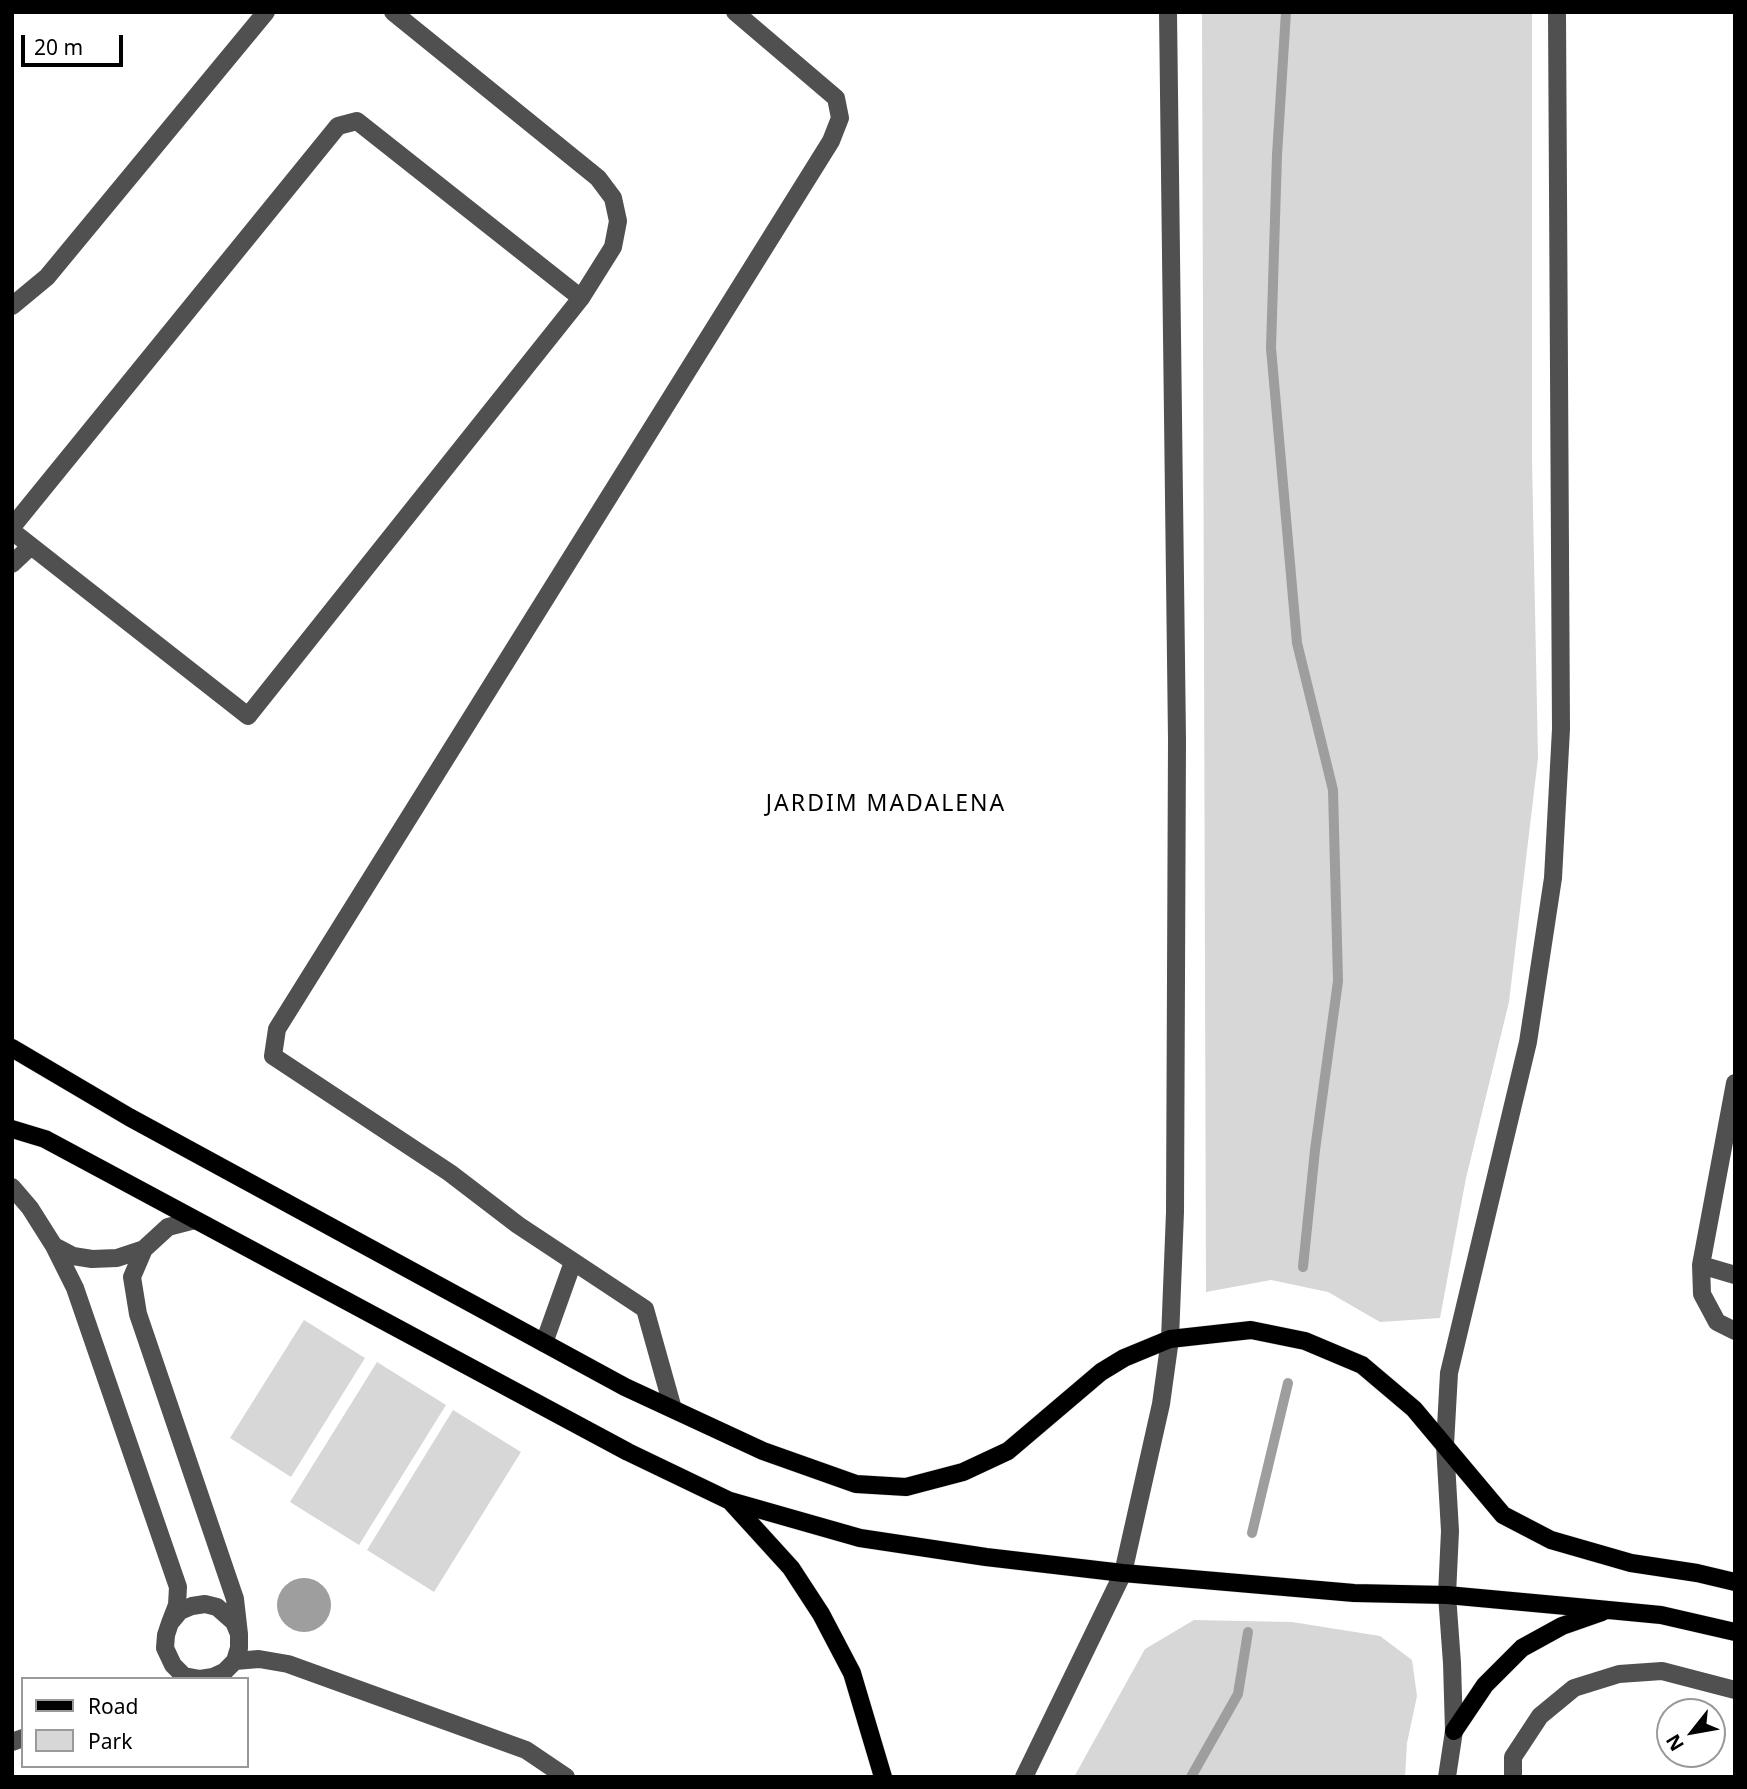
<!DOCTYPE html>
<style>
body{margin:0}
#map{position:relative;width:1747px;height:1789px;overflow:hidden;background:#fff;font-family:"Noto Sans",sans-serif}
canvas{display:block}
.frame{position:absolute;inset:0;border:14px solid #000;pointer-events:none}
.legend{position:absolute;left:21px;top:1677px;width:228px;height:91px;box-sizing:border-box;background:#fff;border:2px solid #999;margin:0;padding:9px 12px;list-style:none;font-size:21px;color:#000}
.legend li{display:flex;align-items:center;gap:14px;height:35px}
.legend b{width:35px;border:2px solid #999}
.north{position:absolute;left:1656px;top:1698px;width:70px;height:70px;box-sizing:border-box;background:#fff;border:2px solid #999;border-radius:50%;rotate:239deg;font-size:19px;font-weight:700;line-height:28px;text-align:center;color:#000}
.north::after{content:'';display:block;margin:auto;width:24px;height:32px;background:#000;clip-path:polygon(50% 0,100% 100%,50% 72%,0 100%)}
.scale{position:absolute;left:21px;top:35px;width:102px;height:32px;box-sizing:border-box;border:4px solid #000;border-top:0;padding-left:9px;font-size:21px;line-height:24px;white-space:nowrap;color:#000;-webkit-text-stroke:5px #fff;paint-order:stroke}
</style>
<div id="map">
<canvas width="1747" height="1789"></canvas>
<div class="frame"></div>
<ul class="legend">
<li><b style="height:9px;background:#000"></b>Road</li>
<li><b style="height:19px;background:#d7d7d7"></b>Park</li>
</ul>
<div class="north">N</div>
<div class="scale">20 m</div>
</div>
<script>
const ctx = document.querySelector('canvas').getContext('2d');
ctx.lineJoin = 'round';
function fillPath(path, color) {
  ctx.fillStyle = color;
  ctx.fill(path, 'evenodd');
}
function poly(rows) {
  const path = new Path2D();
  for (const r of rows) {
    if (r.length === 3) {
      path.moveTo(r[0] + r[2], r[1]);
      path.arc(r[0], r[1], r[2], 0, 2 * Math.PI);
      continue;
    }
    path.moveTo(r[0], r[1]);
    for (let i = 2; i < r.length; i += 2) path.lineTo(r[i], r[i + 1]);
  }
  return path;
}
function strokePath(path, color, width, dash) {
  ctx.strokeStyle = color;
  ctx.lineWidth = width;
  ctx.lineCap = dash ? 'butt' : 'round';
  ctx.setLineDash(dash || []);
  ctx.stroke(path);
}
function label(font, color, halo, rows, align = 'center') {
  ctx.font = font + ' "Noto Sans",sans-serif';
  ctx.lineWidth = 6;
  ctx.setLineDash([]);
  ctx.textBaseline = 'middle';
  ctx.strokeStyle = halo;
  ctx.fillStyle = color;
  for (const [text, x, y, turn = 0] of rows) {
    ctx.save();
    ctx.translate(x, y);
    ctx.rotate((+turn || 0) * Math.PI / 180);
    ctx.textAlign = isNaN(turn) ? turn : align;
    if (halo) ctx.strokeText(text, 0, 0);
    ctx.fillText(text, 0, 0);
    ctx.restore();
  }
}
const green = poly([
 [1202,12,1532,12,1532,460,1538,758,1509,1002,1466,1178,1440,1318,1380,1322,1328,1292,1271,1280,1206,1292],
 [304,1320,365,1358,291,1477,230,1438],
 [377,1362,446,1405,359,1545,290,1502],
 [453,1410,521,1452,434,1592,367,1550],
 [1194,1620,1292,1622,1380,1636,1412,1660,1417,1696,1407,1743,1405,1777,1074,1777,1145,1649]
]);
const water = poly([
 [304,1605,27]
]);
const stream = poly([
 [1286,12,1277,155,1271,348,1297,643,1333,790,1338,981,1315,1150,1303,1267],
 [1252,1533,1288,1383],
 [1191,1777,1238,1694,1248,1632]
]);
const minor = poly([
 [12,306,47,277,266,12],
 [12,527,338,126,357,121,581,298],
 [12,531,248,716,581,298,613,247,618,221,613,198,598,178,393,12],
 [12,564,31,546],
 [1735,1083,1701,1265,1702,1294,1717,1322,1735,1331],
 [12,1187,30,1208,54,1246,75,1288,178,1587,177,1605,170,1623],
 [195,1220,168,1227,144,1249,132,1277,138,1314,235,1599,239,1634],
 [54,1246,73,1256,92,1259,117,1258,144,1249],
 [1701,1265,1735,1275],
 [544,1343,573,1262],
 [673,1409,645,1309,518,1225,450,1173,273,1056,277,1029,831,141,840,118,836,98,735,12],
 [205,1604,217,1607,234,1622,239,1634,239,1648,235,1661,224,1672,213,1677,200,1679,184,1676,173,1665,165,1648,166,1635,170,1623,180,1611,192,1606,205,1604],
 [235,1661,259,1659,288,1664,526,1750,566,1777],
 [12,1742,23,1738],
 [1024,1777,1123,1573,1161,1404,1170,1339,1175,1212,1177,740,1168,12],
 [1447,1777,1454,1731,1452,1663,1447,1595,1450,1531,1445,1445,1449,1373,1528,1042,1553,878,1561,729,1557,12],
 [1513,1777,1513,1757,1540,1716,1574,1688,1619,1674,1662,1671,1735,1690]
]);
const major = poly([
 [12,1048,129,1117,625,1387,763,1451,856,1484,906,1487,963,1472,1008,1451,1101,1372,1124,1358,1170,1339,1251,1330,1305,1341,1362,1365,1414,1409,1503,1515,1551,1540,1631,1563,1697,1573,1735,1582],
 [12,1129,45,1139,628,1452,730,1501,860,1538,986,1557,1123,1573,1354,1593,1447,1595,1577,1607,1661,1615,1735,1632],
 [730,1501,791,1568,821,1614,852,1673,883,1777],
 [1454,1731,1485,1685,1522,1648,1562,1626,1602,1612]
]);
const quarterNames = [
 ["JARDIM MADALENA",886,804]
];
fillPath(green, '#d7d7d7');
fillPath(water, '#9e9e9e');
strokePath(stream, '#9e9e9e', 10);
strokePath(major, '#dbdbdb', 19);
strokePath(minor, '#505050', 18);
strokePath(major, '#000', 18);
ctx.letterSpacing = '2px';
label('23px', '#000', '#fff', quarterNames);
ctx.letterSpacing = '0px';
</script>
